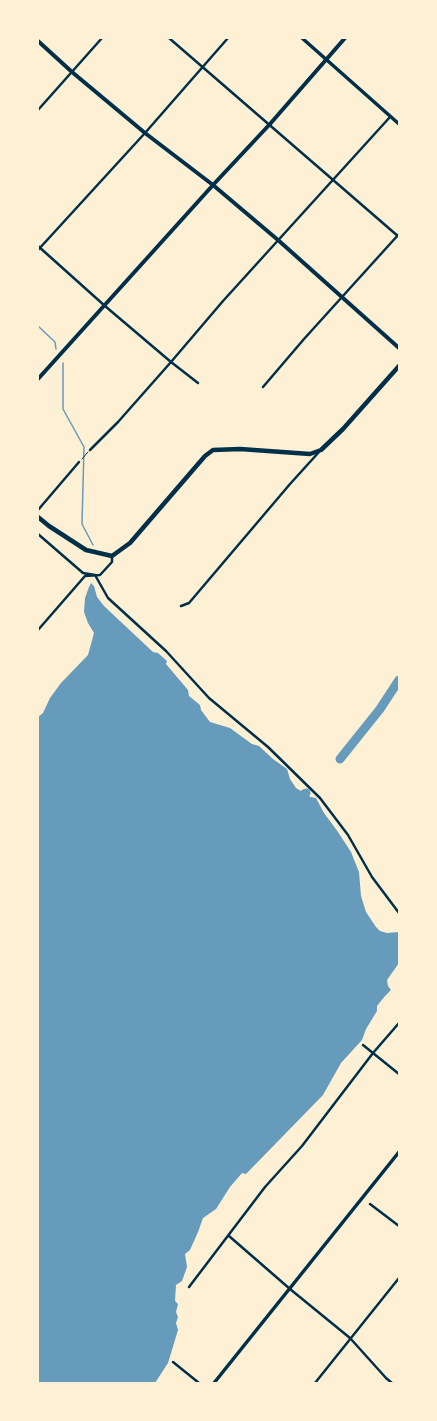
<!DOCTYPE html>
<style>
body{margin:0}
#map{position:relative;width:437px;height:1421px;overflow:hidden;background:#fdf0d5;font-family:"Fira Sans Condensed",sans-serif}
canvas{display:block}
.frame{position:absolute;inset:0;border:39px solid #fdf0d5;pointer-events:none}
</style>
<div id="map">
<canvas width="437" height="1421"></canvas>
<div class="frame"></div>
</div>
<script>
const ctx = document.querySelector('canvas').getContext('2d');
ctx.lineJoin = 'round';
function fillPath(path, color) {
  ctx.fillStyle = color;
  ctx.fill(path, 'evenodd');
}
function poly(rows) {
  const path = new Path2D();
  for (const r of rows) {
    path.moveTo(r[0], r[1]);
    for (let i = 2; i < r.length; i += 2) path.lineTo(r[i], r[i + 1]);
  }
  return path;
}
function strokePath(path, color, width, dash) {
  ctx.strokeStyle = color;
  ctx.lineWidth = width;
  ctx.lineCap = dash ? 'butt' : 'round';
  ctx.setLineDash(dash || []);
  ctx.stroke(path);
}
const water = poly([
 [91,583,94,586,97,597,104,606,153,652,158,653,167,661,166,664,188,690,189,696,200,705,201,710,210,722,230,728,252,744,259,746,273,759,287,769,290,779,296,788,310,797,316,798,324,813,338,832,351,852,359,872,361,896,366,912,376,927,380,931,387,933,399,932,399,963,387,980,388,986,391,990,385,996,377,1006,377,1011,366,1029,362,1040,341,1063,323,1095,246,1174,242,1173,230,1187,216,1209,203,1218,198,1232,190,1250,185,1254,187,1267,182,1281,176,1285,175,1301,178,1304,176,1312,178,1317,176,1323,178,1330,168,1363,155,1383,38,1383,38,717,43,713,50,698,61,683,88,655,94,633,88,623,84,612,85,598,89,587]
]);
const stream = poly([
 [38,326,55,342,56,349],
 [63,363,63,409,84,447,82,524,93,545]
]);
const river = poly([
 [340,759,380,709,399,680],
 [306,793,304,794,308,806]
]);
const path = poly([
 [82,459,88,452]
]);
const minor = poly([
 [169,38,399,237],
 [38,110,102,38],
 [38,246,105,306,171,362,198,383],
 [38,250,145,133,228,38],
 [263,387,304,339,399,234],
 [90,450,118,422,171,362,223,301,390,117],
 [38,510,79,462],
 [38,534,83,573,95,575,108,598,166,651,209,698,268,747,320,798,348,835,372,877,399,913],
 [181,606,189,603,290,484,319,452],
 [38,630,85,576,100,575,112,562,112,557],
 [363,1045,399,1074],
 [370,1204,399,1226],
 [229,1236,290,1289,350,1338,386,1378,392,1383],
 [189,1287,265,1187,302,1146,373,1053,399,1023],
 [173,1362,199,1383],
 [315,1383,399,1278]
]);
const tertiary = poly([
 [302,38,399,124],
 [214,1383,399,1152]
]);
const secondary = poly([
 [38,41,72,72,145,133,213,185,278,240,399,348],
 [38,379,213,185,270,124,345,38]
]);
const primary = poly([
 [38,517,49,526,86,550,112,556,130,543,205,456,213,450,240,449,310,454,321,450,343,429,399,366]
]);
fillPath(water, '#669bbc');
strokePath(stream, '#669bbc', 1.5);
strokePath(river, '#669bbc', 9);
strokePath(path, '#003049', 1);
strokePath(minor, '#003049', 2.5);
strokePath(tertiary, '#003049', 3.5);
strokePath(secondary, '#003049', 4);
strokePath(primary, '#003049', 4.5);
</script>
